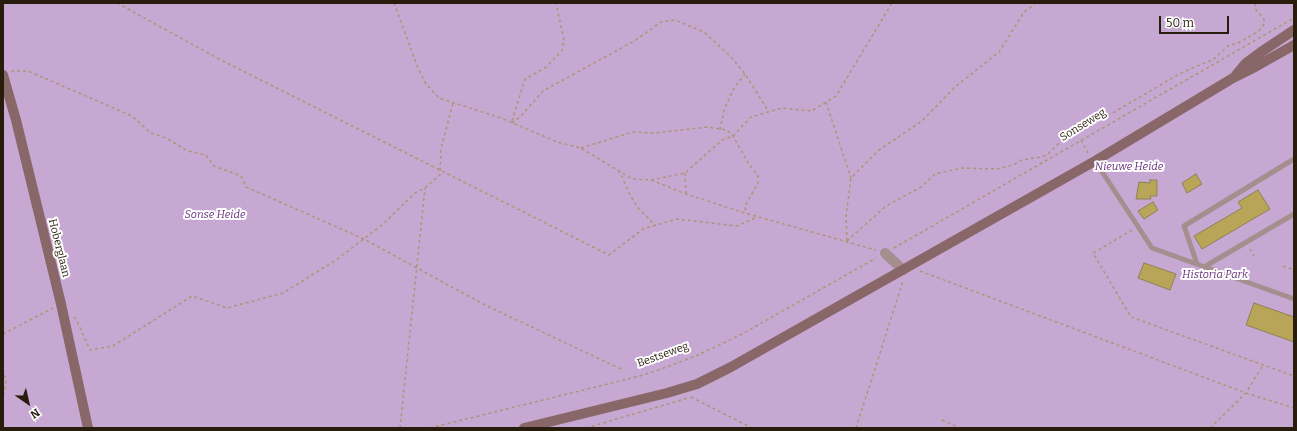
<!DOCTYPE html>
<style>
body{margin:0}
#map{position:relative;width:1297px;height:431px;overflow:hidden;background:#f7d9af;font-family:Bitter,serif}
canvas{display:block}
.frame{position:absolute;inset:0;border:4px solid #281d0d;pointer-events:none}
.north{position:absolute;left:8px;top:383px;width:40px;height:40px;-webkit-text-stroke:3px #fff;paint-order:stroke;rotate:146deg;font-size:11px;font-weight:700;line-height:16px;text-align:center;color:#281d0d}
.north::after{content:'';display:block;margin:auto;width:14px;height:18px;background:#281d0d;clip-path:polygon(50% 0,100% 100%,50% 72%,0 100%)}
.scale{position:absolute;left:1159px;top:16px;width:70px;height:18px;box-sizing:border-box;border:2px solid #281d0d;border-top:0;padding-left:5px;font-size:12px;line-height:14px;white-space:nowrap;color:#281d0d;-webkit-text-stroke:3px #fff;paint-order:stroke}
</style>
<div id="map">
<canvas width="1297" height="431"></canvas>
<div class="frame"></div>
<div class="north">N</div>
<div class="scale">50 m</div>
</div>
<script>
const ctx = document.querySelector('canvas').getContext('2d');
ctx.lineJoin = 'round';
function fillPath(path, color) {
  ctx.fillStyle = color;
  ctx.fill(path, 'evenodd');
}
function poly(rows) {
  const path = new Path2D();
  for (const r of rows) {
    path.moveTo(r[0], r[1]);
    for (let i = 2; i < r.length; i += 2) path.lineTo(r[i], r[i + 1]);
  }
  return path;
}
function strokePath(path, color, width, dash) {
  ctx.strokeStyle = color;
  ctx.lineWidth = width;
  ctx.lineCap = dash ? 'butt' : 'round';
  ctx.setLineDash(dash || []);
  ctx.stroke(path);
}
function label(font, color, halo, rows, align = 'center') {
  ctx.font = font + ' Bitter,serif';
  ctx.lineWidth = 4;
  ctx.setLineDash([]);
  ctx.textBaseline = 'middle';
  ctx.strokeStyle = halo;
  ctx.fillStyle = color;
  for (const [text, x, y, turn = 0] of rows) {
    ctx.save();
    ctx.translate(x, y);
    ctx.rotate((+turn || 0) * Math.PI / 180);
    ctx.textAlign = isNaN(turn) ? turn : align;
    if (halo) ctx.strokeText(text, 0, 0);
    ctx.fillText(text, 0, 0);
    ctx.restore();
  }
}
const green = poly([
 [3,3,1294,3,1294,428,3,428]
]);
const building = poly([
 [1196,174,1202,184,1187,193,1182,183,1196,174],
 [1150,180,1157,180,1157,196,1150,196,1151,199,1136,199,1139,182,1150,183,1150,180],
 [1258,190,1270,209,1202,249,1194,236,1242,208,1238,202,1258,190],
 [1153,202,1158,210,1144,219,1138,211,1153,202],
 [1144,263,1176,274,1170,290,1138,278,1144,263],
 [1254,303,1294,317,1294,342,1246,325,1254,303]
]);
const path = poly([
 [117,3,219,59,609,255,643,229,677,219,737,226,757,217],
 [394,3,418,68,426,84,439,98,501,118,557,142,581,148,632,179,651,180,686,194,748,214,876,250],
 [11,71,28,71,132,116,151,133,166,138,188,151,206,155,214,166,241,176,246,187,364,239,483,304,623,370],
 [826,102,851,178],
 [512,121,525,79,545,68,562,51,564,40,556,3],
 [512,123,521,116,543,91,636,40,661,22,675,20,704,32,732,58,745,74,769,112],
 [720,130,724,110,734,88,745,74],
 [1081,140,1089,155],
 [581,148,633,132,655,133,707,127,727,130,733,136,750,166,758,175,758,183,746,204,745,209,748,214],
 [619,170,630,195,639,209,655,225],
 [685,173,686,194],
 [651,180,685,173,722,140,733,136,751,117,782,108,812,111,836,96,892,3],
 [1132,230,1093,253,1131,317,1294,376],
 [847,241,886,206,921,187,935,174,962,168,997,169,1013,165,1022,160,1041,157,1047,155,1064,138,1089,124,1099,117,1111,114,1181,73,1214,59,1228,46,1238,43,1259,31,1264,24,1264,19,1256,10,1255,3],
 [847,241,846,216,851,178,879,150,922,121,955,87,999,52,1024,12,1036,3],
 [894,248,1294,18],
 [1250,249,1254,256],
 [1283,266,1294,270],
 [920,271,1246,393,1294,408],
 [74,317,77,321,90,350,113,346,192,296,227,308,283,293,336,260,382,225,415,193,425,188,440,175,441,149,453,103],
 [3,334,53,308],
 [3,369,6,382,3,397],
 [691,397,752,428],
 [942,420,960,428],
 [400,428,425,188],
 [430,428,640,376,667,367,698,355,742,334,876,258],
 [586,428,688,398],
 [856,428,903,281],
 [1210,428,1246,393,1263,365]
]);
const lane = poly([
 [1095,161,1152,248,1294,299],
 [1197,264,1184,226,1294,159],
 [1204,267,1294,214]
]);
const street = poly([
 [885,253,903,270]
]);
const secondary = poly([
 [3,75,16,120,61,304,88,428],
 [1236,75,1246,63,1261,52,1294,30],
 [524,428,667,393,697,384,731,367,1095,161,1233,78,1255,67,1294,45]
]);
const streetNames = [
 ["Sonseweg",1083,125,-32],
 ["Hoberglaan",59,248,76],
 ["Bestseweg",663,355,-20]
];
const parkNames = [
 ["Nieuwe Heide",1129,167],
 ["Sonse Heide",215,215],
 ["Historia Park",1215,275]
];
fillPath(green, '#c6a8d3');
fillPath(building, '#b8a557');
strokePath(building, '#8d8255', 1);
strokePath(path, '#ad9675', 1.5, [3, 3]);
strokePath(lane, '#a68e8e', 5);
strokePath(street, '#a68e8e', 10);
strokePath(secondary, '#896768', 10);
label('11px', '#281d0d', '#fff', streetNames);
label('italic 11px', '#67307b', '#fff', parkNames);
</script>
